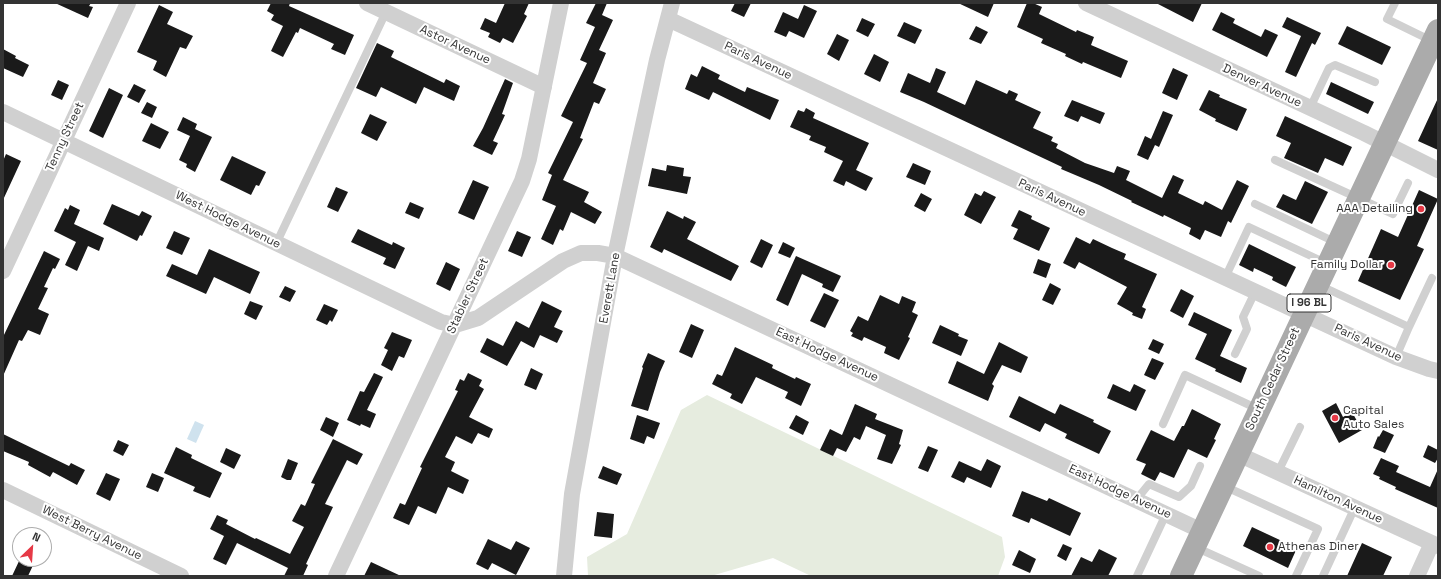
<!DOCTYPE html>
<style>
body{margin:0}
#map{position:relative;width:1441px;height:579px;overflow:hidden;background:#fff;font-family:"Space Grotesk",sans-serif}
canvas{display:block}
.frame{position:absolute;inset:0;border:4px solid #333;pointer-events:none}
.north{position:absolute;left:12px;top:527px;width:40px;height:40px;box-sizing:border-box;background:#fff;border:1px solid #adadad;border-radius:50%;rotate:25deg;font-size:11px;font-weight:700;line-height:16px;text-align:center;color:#333}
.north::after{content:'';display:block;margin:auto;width:14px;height:18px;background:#e63946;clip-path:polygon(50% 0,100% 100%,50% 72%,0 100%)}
</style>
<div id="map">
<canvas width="1441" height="579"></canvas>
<div class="frame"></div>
<div class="north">N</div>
</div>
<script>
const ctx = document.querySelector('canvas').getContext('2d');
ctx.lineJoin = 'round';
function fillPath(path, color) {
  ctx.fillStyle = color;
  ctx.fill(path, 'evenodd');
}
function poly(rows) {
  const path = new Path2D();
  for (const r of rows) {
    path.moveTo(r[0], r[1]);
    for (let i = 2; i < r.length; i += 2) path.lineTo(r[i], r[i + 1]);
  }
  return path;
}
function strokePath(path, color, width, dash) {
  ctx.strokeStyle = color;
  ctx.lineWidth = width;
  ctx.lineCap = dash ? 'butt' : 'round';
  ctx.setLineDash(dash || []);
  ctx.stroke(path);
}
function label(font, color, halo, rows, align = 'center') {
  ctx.font = font + ' "Space Grotesk",sans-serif';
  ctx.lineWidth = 4;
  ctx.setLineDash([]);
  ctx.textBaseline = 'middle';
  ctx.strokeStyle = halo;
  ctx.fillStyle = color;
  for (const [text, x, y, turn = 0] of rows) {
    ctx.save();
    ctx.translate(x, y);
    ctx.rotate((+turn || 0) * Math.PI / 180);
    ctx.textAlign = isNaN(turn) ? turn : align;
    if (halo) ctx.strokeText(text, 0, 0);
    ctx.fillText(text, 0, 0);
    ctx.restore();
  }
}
const green = poly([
 [707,395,1002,537,1005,557,998,576,811,576,773,558,711,576,588,576,587,557,627,534,681,410]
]);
const water = poly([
 [195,421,204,425,196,443,187,439]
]);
const building = poly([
 [55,3,91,3,89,6,93,7,88,18],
 [271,3,290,3,289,6,354,35,345,55,331,49,334,44,300,28,298,33,296,32,283,57,271,51,283,26,271,20,274,15,267,11],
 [505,3,529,3,524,14,527,16,513,43,503,38,500,43,488,37,490,33,480,29,485,18,496,23],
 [596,3,607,3,602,15,613,20,599,50,606,53,593,83,606,89,599,104,594,102,580,138,583,139,563,180,589,192,584,202,602,212,595,224,571,212,563,231,560,229,553,245,541,239,556,206,542,200,552,175,548,173,573,122,561,116,587,63,580,60,595,27,586,23],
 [735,3,751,3,744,17,731,11],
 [958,3,994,3,988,17],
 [1027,3,1033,3,1042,7,1039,14,1076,32,1077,30,1094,37,1091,45,1128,61,1121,78,1083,62,1082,64,1065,56,1066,54,1041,43,1043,39,1017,27],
 [1156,3,1202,3,1193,22],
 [159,5,173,12,167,24,193,36,186,49,180,47,166,77,153,70,157,61,137,52],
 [804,5,817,11,804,38,789,31,786,37,774,32,783,12,798,19],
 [1221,12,1235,19,1233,23,1261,37,1265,29,1278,35,1267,57,1212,30],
 [1287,17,1321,33,1315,45,1312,43,1296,77,1285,72,1301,36,1282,27],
 [862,18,875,24,868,37,856,31],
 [904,22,922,30,915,44,897,36],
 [976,26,988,32,981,44,969,39],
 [1347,26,1391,47,1382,65,1338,44],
 [837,34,849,40,839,61,827,54],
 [377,43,394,51,391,57,444,83,446,79,460,86,454,101,424,87,416,104,381,87,376,97,356,88],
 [3,49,16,56,15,58,29,65,23,77,3,68],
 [874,54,889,62,880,82,864,74],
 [702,66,720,75,718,79,745,92,747,87,779,100,770,120,713,92,709,100,685,89,691,74,697,77],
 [936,68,946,72,937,92,965,105,976,80,1007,94,1009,90,1018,94,1015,100,1041,112,1033,128,1053,137,1051,141,1058,144,1056,148,1085,163,1114,173,1117,166,1130,171,1126,180,1162,198,1173,175,1184,180,1178,193,1203,205,1205,201,1222,210,1237,180,1249,186,1231,223,1228,221,1221,237,1205,230,1200,240,1189,234,1191,228,1164,215,1163,217,1144,208,1131,202,1132,201,1099,185,1061,169,1062,167,924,102,900,92,908,73,930,83],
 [1173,68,1188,75,1177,100,1162,93],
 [505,79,513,83,502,114,505,115,493,141,498,143,492,155,473,146,483,128],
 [58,80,69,85,62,100,51,95],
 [1331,82,1374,102,1368,114,1326,94],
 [134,84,146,90,139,103,127,97],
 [109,88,123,95,103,138,89,131],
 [1209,90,1220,95,1219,97,1247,109,1237,131,1215,121,1216,119,1199,110],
 [1438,98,1438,150,1418,141],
 [1072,100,1105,113,1100,124,1081,116,1078,122,1064,116],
 [147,102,157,107,152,118,141,113],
 [806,108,815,113,813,118,869,143,856,170,873,178,866,191,846,181,844,186,833,181,843,161,824,152,826,147,809,140,811,136,790,127,798,110,804,112],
 [1163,111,1173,115,1159,147,1155,145,1148,160,1137,155,1145,136,1151,139],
 [370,114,387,122,377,141,361,133],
 [1285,116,1352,147,1343,166,1325,158,1318,173,1284,158,1291,143,1276,136],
 [183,117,197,124,195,129,212,137,195,172,186,167,187,164,179,160,190,136,177,130],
 [151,123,169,132,160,149,142,141],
 [6,154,21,161,3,200,3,161],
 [232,156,266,172,259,186,256,185,251,195,220,180],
 [913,163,931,171,925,185,906,177],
 [667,165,684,168,683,176,691,177,687,194,648,186,652,168,666,171],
 [473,180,489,187,474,220,458,213],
 [1305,181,1328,192,1312,224,1276,207,1283,194,1296,200],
 [336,187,348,192,338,212,327,207],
 [1419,190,1438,199,1417,246,1424,249,1400,300,1358,281,1381,229,1398,237],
 [984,191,996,197,981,224,964,215,975,193,981,196],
 [921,193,932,199,925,212,914,206],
 [410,202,424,208,419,219,405,213],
 [112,204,139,216,142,211,152,216,142,236,140,235,137,241,103,224],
 [70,205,80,210,74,224,104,238,99,251,88,246,77,271,65,265,76,242,54,231,65,208,68,210],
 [1019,210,1032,216,1031,219,1050,228,1039,251,1013,239,1018,229,1011,226],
 [667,211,683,219,684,216,696,222,687,239,739,266,731,281,664,249,662,253,650,247],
 [358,229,392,245,393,242,405,248,395,269,383,264,386,258,351,242],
 [174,231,190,238,182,255,166,248],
 [517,231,531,237,522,257,508,251],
 [1076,237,1090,244,1093,239,1112,248,1126,254,1124,259,1157,274,1142,307,1146,309,1142,319,1132,315,1133,313,1117,304,1127,287,1079,262,1075,269,1063,263],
 [761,239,773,245,762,268,750,262],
 [783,242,795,248,790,258,778,253],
 [1249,244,1296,267,1286,287,1272,280,1273,277,1254,268,1253,272,1239,265],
 [209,249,260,272,250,294,214,277,206,294,166,276,172,264,197,275],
 [44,251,60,259,55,269,53,268,44,287,48,288,38,309,49,314,40,335,28,330,22,341,19,340,3,376,3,337],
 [796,256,841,276,833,292,822,287,823,284,802,274,788,306,776,300],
 [1038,259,1051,264,1046,278,1033,273],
 [446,262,460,269,450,291,436,284],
 [1050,283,1061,289,1053,305,1042,300],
 [285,286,296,291,290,302,279,297],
 [1181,289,1194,296,1183,318,1170,311],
 [824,293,839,300,825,328,810,321],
 [880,295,899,304,902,296,916,302,912,312,918,315,908,337,910,338,899,360,884,353,886,347,864,337,862,341,851,336,853,333,850,331,858,316,868,321],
 [250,301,263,306,256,320,244,314],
 [542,301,562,311,554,327,563,331,557,343,540,335,534,348,521,341,507,366,480,352,487,338,503,346,516,321,529,328],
 [324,304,338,310,332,322,330,320,327,325,316,320],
 [1194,312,1232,330,1220,356,1247,368,1241,383,1215,371,1216,369,1195,359,1207,334,1188,325],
 [691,324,704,330,692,358,679,352],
 [940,325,959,334,958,336,968,340,961,356,932,343],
 [392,332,412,340,404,358,399,356,392,371,381,365,388,350,384,348],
 [1153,339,1164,344,1159,354,1148,349],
 [999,342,1028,357,1021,373,1002,365,992,384,994,386,988,401,948,383,957,361,984,374],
 [735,347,773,365,772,368,795,379,796,377,811,384,801,406,785,398,788,392,756,377,742,404,730,398,732,394,712,384,717,374,722,376],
 [648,353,665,361,660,372,648,411,631,406,643,368,642,367],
 [1152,358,1164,363,1155,380,1144,375],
 [531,368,543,374,536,390,524,385],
 [374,373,383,377,367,410,376,414,370,428,361,424,360,426,347,420,360,391,364,392],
 [468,373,482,380,479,386,484,389,469,417,493,429,489,438,478,433,472,444,456,436,445,457,455,462,451,471,469,480,463,494,448,487,436,514,418,506,409,525,393,518,400,503,405,505,422,468,420,467,458,391,455,390,460,379,464,381],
 [1113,384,1130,392,1134,384,1146,390,1136,411,1107,398],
 [1019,396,1055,414,1060,404,1094,420,1093,422,1111,431,1099,454,1065,438,1067,434,1045,423,1040,432,1009,417],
 [1336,403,1343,417,1352,412,1362,430,1339,443,1322,411],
 [855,404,877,414,875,419,903,430,899,444,901,445,892,464,877,459,886,435,866,426,860,440,854,437,846,452,837,448,833,456,820,450,830,429,842,435],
 [1192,409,1221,424,1214,439,1216,440,1207,458,1188,449,1174,478,1160,472,1155,481,1141,474,1146,464,1136,460,1151,430,1174,441,1182,426,1184,426],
 [637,415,660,423,654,439,647,436,644,444,630,439],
 [796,415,809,422,803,435,789,428],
 [326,417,339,423,333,437,320,430],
 [1383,430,1394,435,1385,453,1373,448,1378,436,1379,437],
 [3,434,69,466,71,463,85,470,77,485,53,472,50,477,28,465,29,462,3,451],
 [333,439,363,454,357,465,347,460,325,504,333,507,306,564,308,565,303,576,284,576,288,568,237,543,226,565,213,559,224,536,210,529,217,515,228,520,226,524,255,539,256,538,290,554,304,527,292,521,301,504,305,506,315,484,311,483],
 [118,440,129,445,123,456,113,451],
 [1428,445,1438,450,1438,458,1435,463,1423,457],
 [928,446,938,450,928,472,918,468],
 [176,447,192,455,191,458,222,473,210,498,193,491,195,487,164,473],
 [226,448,241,455,234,469,220,462],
 [1381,458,1399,466,1396,472,1430,487,1438,469,1438,508,1395,489,1396,487,1379,479,1380,477,1373,474],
 [288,459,298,463,291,480,287,480,281,477],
 [987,459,1001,466,991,488,967,477,964,483,951,477,959,461,981,471],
 [603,466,622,474,617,485,598,478],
 [106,473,120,479,110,501,96,494],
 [152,473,164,478,158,492,146,487],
 [1022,491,1047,501,1049,498,1081,513,1070,536,1031,518,1029,523,1012,516],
 [597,512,614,514,612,538,594,536],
 [1252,527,1297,548,1288,568,1243,546],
 [488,539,511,550,516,541,530,548,516,575,492,563,488,570,476,564],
 [1362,543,1392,557,1383,576,1347,576],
 [1063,544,1072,548,1066,561,1057,556],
 [1099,549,1117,558,1108,576,1071,576,1081,557,1092,562],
 [1019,550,1036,559,1030,573,1012,565],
 [20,559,36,559,28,576,12,576],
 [371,562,401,576,364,576]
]);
const service = poly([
 [1395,3,1387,19,1432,41],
 [1310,108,1329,68,1335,65,1375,82],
 [1275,160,1393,214,1408,183],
 [1255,204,1337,243],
 [276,244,386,12],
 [1225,278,1249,227,1328,264],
 [1319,285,1409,327,1396,357],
 [1409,327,1432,278],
 [1235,354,1247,329,1243,317,1255,292],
 [1163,424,1185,375,1258,409],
 [1278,472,1300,427],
 [1224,486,1318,529,1296,576],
 [1136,500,1149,484,1179,497,1191,486,1200,466],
 [1195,547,1259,576],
 [1137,576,1166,514],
 [1323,576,1355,507]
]);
const minor = poly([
 [367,3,544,87],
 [1086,3,1364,133,1438,170],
 [668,19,1396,357,1429,369,1438,371],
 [3,112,441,322,455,325,478,318,563,261,581,253,598,253,615,256,1202,531],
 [3,271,128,3],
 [1238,454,1438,546],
 [3,490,181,576],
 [336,576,522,181,529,159,561,3],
 [564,576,572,494,615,256,657,60,672,3],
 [1417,576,1432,543]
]);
const primary = poly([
 [1181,576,1438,30]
]);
const markers = [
 [1421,209,4,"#e63946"],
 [1391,265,4,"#e63946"],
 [1335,418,4,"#e63946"],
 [1270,547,4,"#e63946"]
];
const shields = [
 [1309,303,44]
];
const shieldNames = [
 ["I 96 BL",1309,303]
];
const streetNames = [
 ["Astor Avenue",455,45,25],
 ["Paris Avenue",758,61,25],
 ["Denver Avenue",1262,86,25],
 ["Tenny Street",65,137,-65],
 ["Paris Avenue",1052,198,25],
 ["West Hodge Avenue",228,220,26],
 ["Everett Lane",610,288,-80],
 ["Stabler Street",468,296,-65],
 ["Paris Avenue",1368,343,25],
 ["East Hodge Avenue",827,355,25],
 ["South Cedar Street",1273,379,-65],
 ["East Hodge Avenue",1120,492,25],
 ["Hamilton Avenue",1338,500,25],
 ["West Berry Avenue",92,533,26]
];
const poiNames = [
 ["AAA Detailing",1413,209],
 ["Family Dollar",1383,265],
 ["Capital",1343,411,"left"],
 ["Auto Sales",1343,425,"left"],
 ["Athenas Diner",1278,547,"left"]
];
fillPath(green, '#e6ecdf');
fillPath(water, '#cfe2ee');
fillPath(building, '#1a1a1a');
strokePath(service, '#d0d0d0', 8);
strokePath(minor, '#d0d0d0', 16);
strokePath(primary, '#ababab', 22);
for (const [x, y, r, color] of markers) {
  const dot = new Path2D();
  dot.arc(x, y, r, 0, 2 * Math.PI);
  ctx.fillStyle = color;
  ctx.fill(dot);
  strokePath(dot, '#fff', 1.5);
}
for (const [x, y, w] of shields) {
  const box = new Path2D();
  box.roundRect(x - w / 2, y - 9, w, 18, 3);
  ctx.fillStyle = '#fff';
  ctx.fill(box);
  strokePath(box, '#333', 1);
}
label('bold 11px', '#333', null, shieldNames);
label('12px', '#333', '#fff', streetNames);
label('12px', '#333', '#fff', poiNames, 'right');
</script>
